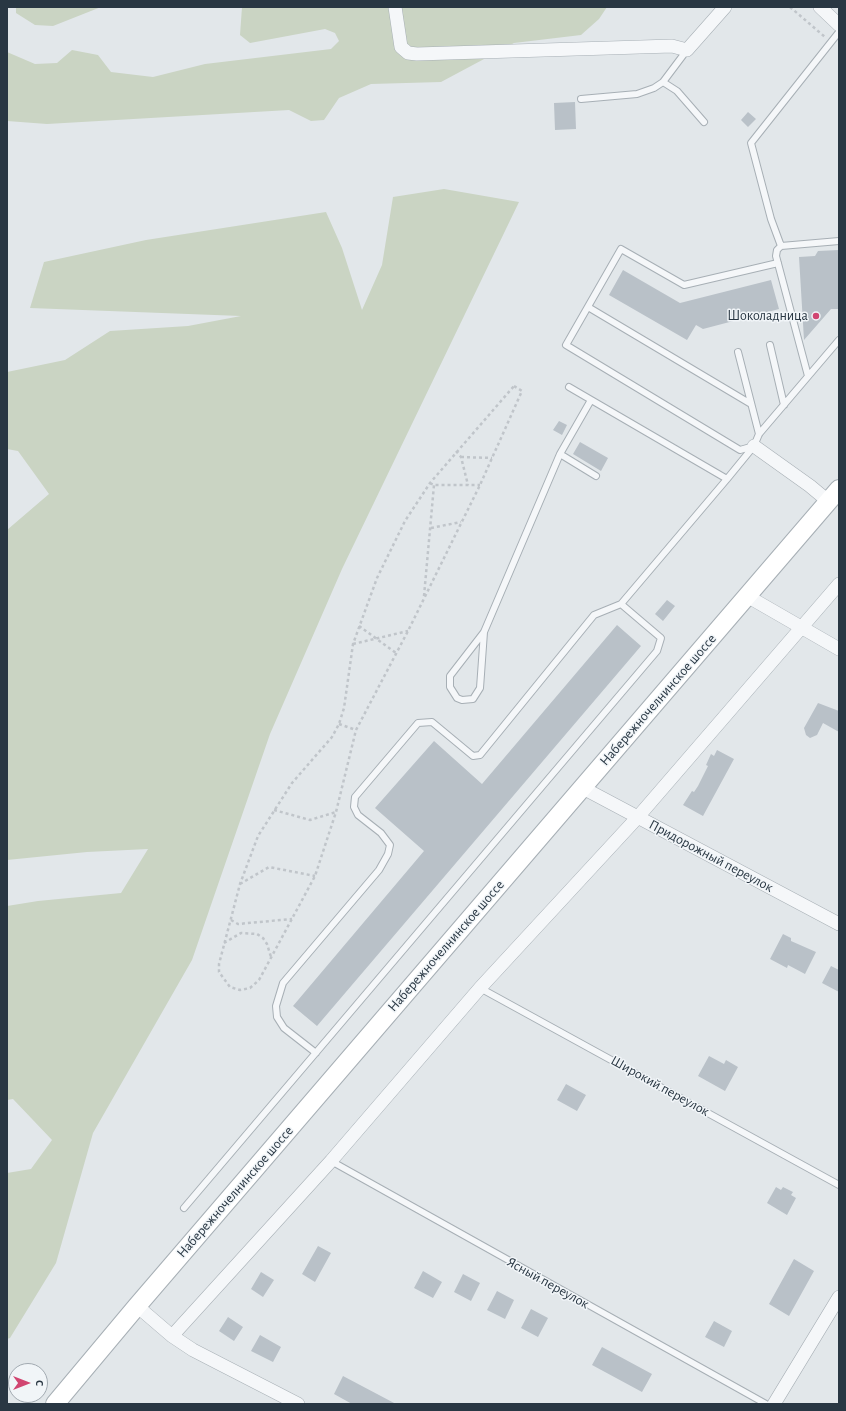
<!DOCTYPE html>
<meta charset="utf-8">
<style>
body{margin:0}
#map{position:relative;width:846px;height:1411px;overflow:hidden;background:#e2e7ea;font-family:"Alegreya Sans",sans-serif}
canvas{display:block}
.frame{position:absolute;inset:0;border:8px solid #293743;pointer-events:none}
.north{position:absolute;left:8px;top:1363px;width:40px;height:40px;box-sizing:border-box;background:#f1f5f8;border:1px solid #a1a9b0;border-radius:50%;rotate:90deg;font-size:11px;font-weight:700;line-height:16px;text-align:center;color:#293743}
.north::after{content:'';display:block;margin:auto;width:14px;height:18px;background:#d14571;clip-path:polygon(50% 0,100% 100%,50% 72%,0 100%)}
</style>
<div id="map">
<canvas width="846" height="1411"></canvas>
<div class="frame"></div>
<div class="north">С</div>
</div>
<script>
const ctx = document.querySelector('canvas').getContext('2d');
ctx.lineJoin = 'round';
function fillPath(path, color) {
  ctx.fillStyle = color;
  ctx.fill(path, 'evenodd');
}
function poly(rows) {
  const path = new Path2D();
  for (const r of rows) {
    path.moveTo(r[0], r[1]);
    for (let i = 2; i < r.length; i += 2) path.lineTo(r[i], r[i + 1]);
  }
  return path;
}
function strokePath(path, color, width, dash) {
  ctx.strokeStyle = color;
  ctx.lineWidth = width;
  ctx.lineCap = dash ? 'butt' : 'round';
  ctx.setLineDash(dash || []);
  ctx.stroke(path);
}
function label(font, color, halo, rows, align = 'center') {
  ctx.font = font + ' "Alegreya Sans",sans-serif';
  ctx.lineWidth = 3;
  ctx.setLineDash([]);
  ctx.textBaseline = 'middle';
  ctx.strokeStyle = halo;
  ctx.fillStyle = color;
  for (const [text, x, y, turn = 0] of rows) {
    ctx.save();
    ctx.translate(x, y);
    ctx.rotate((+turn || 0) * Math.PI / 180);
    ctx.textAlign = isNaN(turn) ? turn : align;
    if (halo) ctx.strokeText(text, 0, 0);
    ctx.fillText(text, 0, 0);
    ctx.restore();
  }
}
const green = poly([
 [16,7,101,7,53,26,35,25,16,13],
 [242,7,607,7,599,19,581,35,514,43,441,82,371,84,339,98,324,120,311,121,289,110,47,124,7,121,7,52,35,64,57,63,72,50,98,55,111,72,153,77,205,64,331,49,339,41,335,33,325,29,250,43,240,35],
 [444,189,519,202,342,569,270,734,192,960,93,1133,56,1263,10,1338,7,1339,7,1173,31,1169,52,1140,13,1099,7,1100,7,906,38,901,121,893,148,849,87,852,7,860,7,530,49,494,18,451,7,449,7,372,65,360,110,331,188,326,241,316,30,308,44,262,146,240,326,212,342,248,362,310,382,265,393,197]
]);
const building = poly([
 [575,102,576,129,555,130,554,103],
 [748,112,756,119,748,127,741,120],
 [839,250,839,309,831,309,804,340,799,257,815,256,818,251],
 [623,270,680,303,771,280,779,309,703,329,696,325,687,340,609,295],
 [559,421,567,425,562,435,553,430],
 [580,442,608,458,601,471,573,454],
 [667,600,675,606,663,621,655,614],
 [617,625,641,646,317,1026,293,1006,424,851,375,808,434,741,482,784],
 [818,703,839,711,839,732,823,723,817,735,810,738,806,735,804,728],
 [717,750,734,759,703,816,683,805,692,791,694,792,698,786,708,766,706,765,711,754,714,756],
 [783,934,791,938,791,941,816,952,805,974,788,965,787,968,770,959],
 [831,966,839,970,839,992,822,983],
 [709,1056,724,1064,726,1060,738,1067,725,1091,698,1076],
 [566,1084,586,1095,577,1111,557,1100],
 [776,1187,781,1190,783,1187,793,1192,791,1195,796,1198,787,1215,767,1203],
 [318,1246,331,1253,315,1282,302,1274],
 [794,1259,814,1271,789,1316,769,1304],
 [423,1271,442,1282,433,1298,414,1288],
 [261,1272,274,1280,263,1297,251,1289],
 [463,1274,480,1283,471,1301,454,1292],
 [497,1291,514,1300,505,1319,487,1310],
 [531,1309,548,1318,538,1337,521,1328],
 [228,1317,243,1327,234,1341,219,1331],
 [714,1321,732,1331,724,1347,705,1337],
 [260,1335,281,1347,273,1362,251,1351],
 [602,1347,652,1374,642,1392,592,1365],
 [343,1376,396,1404,352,1404,334,1394]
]);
const path = poly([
 [790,7,825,37],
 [514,386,522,391,480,485,408,631,356,730,336,812,315,876,259,980,250,988,240,990,230,987,219,972,219,964,240,884,258,836,292,783,332,737,339,724,344,708,353,644,377,578,405,521,430,483,514,386],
 [456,451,461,457,468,485],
 [461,457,492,458],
 [430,483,434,485,480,485],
 [431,528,461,522],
 [424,596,434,485],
 [359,626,396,653],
 [353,644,408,631],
 [339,724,356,730],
 [274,810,310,820,336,812],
 [240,884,269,867,315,876],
 [231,920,238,924,292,919],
 [224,943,241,933,257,934,263,938,267,944,271,957]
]);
const lane = poly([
 [663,82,677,91,704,122],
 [581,99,637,94,654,88,663,82,687,50],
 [781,246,771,219,751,143,839,32],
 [588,307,751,404],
 [770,345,784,405],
 [738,352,759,434],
 [808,376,776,256,777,250,781,246,839,241],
 [569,387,727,479,754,446,759,434,839,340],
 [754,446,740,450,566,345,621,249,684,285,778,263],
 [560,454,596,476],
 [484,632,560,454,591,400],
 [484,632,480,688,473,699,462,700,457,698,450,687,450,676,484,632],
 [480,988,839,1185],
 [316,1053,284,1028,277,1017,276,1006,283,983,379,870,388,854,390,845,381,833,358,815,354,807,355,797,418,723,432,722,473,756,480,755,594,615,621,604,727,479],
 [331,1161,766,1404],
 [184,1208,657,651,661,638,621,604]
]);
const street = poly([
 [395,7,401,47,408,53,417,54,672,46,687,50,725,7],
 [820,7,839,25],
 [754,446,810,486,828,501],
 [747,596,839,649],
 [583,788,839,924],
 [137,1306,172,1336,193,1350,298,1404],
 [172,1336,331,1161,480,988,637,818,839,584],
 [774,1404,839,1297]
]);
const secondary = poly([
 [55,1404,137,1306,839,489]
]);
const markers = [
 [816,316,4,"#d14571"]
];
const poiNames = [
 ["Шоколадница",808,316]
];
const streetNames = [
 ["Набережночелнинское шоссе",658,700,-49],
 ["Придорожный переулок",711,856,28],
 ["Набережночелнинское шоссе",446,946,-49],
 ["Широкий переулок",660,1086,29],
 ["Набережночелнинское шоссе",235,1192,-49],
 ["Ясный переулок",548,1283,29]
];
fillPath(green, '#cad4c3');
fillPath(building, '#b9c1c8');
strokePath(lane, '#a7afb5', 8);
strokePath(street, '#a7afb5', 14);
strokePath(secondary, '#a7afb5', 20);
strokePath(path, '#c0c5ca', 2.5, [3, 3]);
strokePath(lane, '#f5f7f9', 6);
strokePath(street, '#f5f7f9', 13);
strokePath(secondary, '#fff', 18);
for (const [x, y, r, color] of markers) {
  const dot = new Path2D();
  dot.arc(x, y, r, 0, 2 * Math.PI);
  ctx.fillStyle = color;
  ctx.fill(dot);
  strokePath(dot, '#f1f5f8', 1.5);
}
label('14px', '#293743', '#f1f5f8', poiNames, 'right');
label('14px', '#293743', '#f1f5f8', streetNames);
</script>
